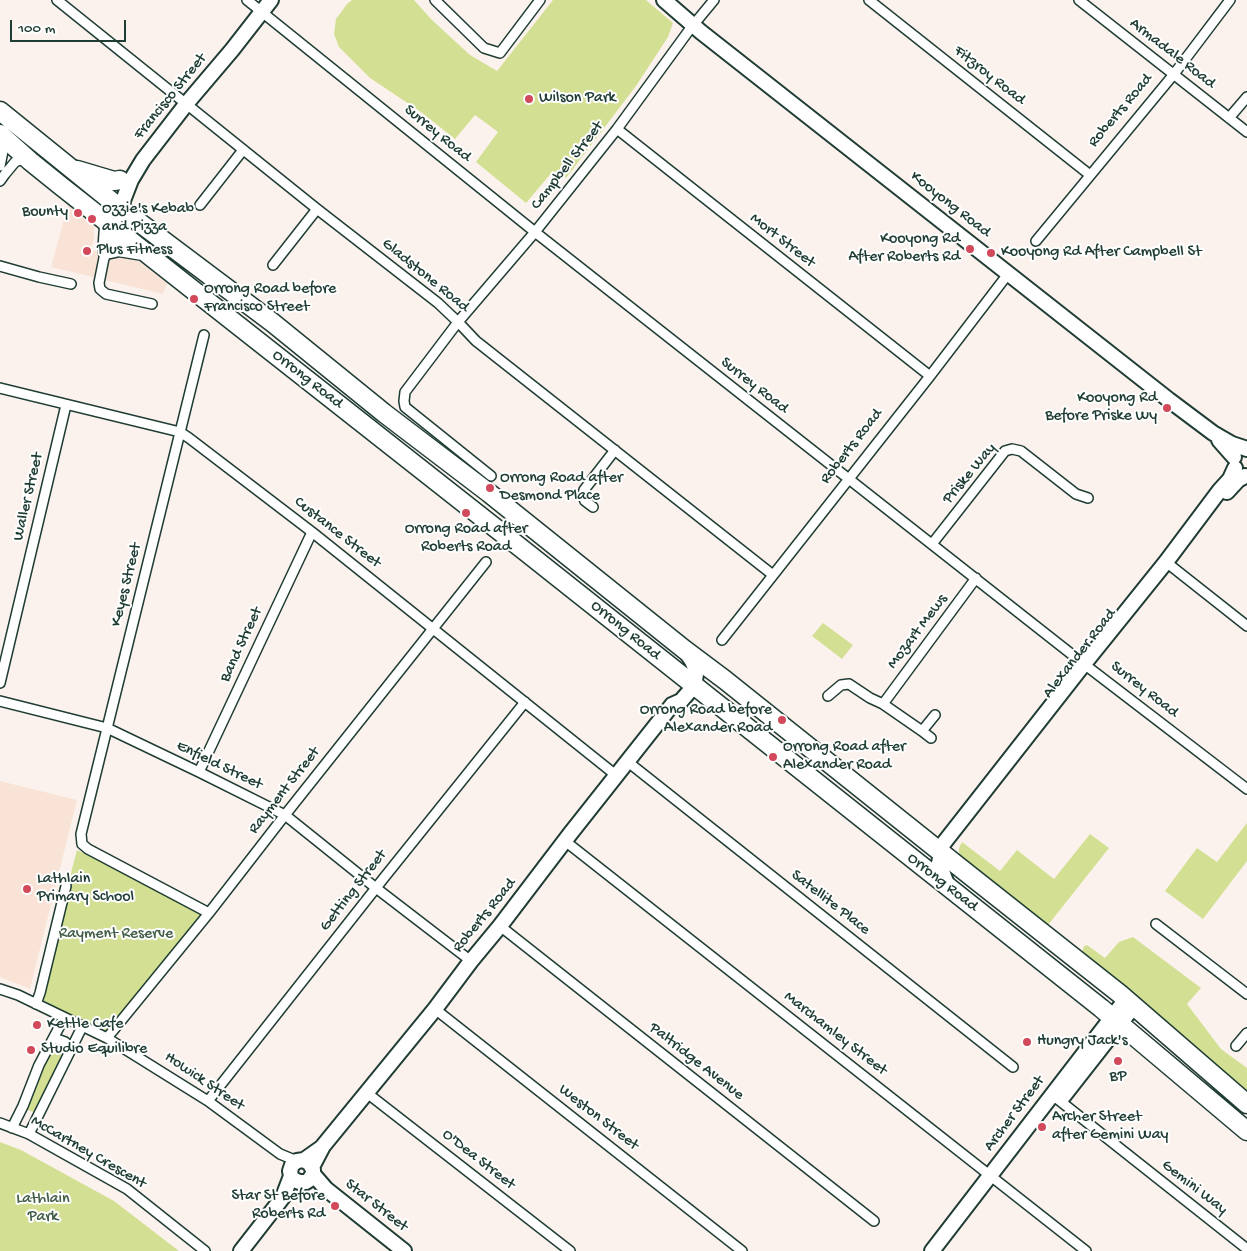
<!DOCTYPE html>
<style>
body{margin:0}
#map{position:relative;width:1247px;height:1251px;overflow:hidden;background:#fcf2ed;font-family:"Gochi Hand",sans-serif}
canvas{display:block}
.scale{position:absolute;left:10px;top:20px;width:116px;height:22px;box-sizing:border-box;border:2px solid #1f3d34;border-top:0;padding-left:6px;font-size:15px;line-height:18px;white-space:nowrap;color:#1f3d34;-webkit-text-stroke:4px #fff;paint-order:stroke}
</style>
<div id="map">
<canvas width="1247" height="1251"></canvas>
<div class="scale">100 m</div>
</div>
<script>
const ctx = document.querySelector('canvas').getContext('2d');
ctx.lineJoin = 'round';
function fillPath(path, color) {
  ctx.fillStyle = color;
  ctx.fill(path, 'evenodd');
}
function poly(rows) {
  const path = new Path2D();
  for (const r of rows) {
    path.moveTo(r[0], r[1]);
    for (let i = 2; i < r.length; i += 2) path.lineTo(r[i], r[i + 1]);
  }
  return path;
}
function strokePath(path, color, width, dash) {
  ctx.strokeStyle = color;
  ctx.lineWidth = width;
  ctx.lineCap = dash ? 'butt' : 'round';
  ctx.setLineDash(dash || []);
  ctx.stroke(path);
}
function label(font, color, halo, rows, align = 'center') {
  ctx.font = font + ' "Gochi Hand",sans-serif';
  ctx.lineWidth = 4;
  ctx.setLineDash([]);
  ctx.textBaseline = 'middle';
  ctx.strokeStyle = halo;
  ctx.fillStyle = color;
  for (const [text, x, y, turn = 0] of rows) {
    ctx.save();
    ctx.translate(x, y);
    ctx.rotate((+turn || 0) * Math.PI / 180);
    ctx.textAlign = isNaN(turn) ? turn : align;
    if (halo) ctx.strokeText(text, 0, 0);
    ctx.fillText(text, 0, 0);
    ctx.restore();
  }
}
const built = poly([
 [68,205,94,227,94,238,91,250,117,257,121,255,129,255,167,283,163,294,51,267],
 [0,781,77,800,30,989,0,977]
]);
const green = poly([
 [352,0,414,0,432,20,470,55,497,71,553,0,646,0,673,23,668,37,636,86,566,178,560,174,559,175,553,171,526,203,476,162,498,132,475,115,455,139,421,112,370,78,339,47,334,34,336,19,347,4],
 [823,623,853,645,842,659,812,636],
 [1247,823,1247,861,1203,919,1165,891,1197,848,1217,862],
 [1090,834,1109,848,1048,925,963,859,959,853,959,848,962,842,1000,871,1017,850,1054,879],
 [77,850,209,913,107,1038,38,998],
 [1133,937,1201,988,1187,1004,1221,1049,1247,1068,1247,1097,1082,955,1083,949,1084,946,1087,945,1105,958,1119,942],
 [54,1038,71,1048,40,1113,30,1111,23,1106],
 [0,1142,21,1150,114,1201,179,1251,0,1251]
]);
const street = poly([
 [57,0,317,209,438,303,458,322,476,341,773,575],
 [247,0,540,236,1084,664,1247,789],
 [435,0,484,48,500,53,540,0],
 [869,0,1090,175],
 [1079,0,1247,132],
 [1229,118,1247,97],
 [617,129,930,376],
 [0,166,3,151,4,139],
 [0,181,5,174,15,162,20,160,27,160],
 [200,205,243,150],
 [113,227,110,249,104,258,99,283,100,289,106,294,152,304],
 [1036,241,1174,74,1230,0],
 [104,256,103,248,105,219],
 [273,265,317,209],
 [0,266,39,277,71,284],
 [204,335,81,834,82,844,88,849,209,913],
 [0,388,180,432,189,438,312,532,617,776],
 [491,476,405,407,404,401,405,392,458,322,535,232,617,129,690,29,714,0],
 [593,507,585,501,583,496,584,490,615,450],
 [932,544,1005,451,1012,449,1021,451,1076,494,1088,498],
 [1166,562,1247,626],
 [722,640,930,376,1008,274],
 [0,683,66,405],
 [828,696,841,685,849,684,870,698,883,704,922,731,935,715],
 [0,701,107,728,199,772,285,815,376,888,471,961],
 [883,704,976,578],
 [922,731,931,738],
 [628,762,1013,1067],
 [199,772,312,532],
 [565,841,1086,1251],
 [1156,924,1247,994],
 [500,926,874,1221],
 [0,989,18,995,107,1038,208,1101,280,1154,297,1161],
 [36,1004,40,993,66,886],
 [435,1009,742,1251],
 [54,1038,65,1042,71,1048],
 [107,1038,209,913,285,815,486,562],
 [1236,1046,1247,1033],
 [367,1093,570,1251],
 [1055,1097,1247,1249],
 [208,1101,383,879,525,702],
 [0,1123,29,1134,127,1189,205,1251],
 [12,1128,23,1106,39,1065,64,1018],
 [29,1134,82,1027]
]);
const secondary = poly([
 [664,0,701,32,1169,400,1213,433,1232,444,1247,449],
 [117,216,131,180,143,160,187,103,232,50,271,0],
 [1219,440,1234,457],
 [1227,492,1238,480,1245,476],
 [948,887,939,863,943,844,1084,664,1166,562,1220,490,1230,479,1235,468],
 [1062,1098,1134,1006],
 [304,1160,310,1164,313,1170,313,1174,309,1180,306,1182,299,1182,293,1179,291,1176,290,1171,292,1165,297,1161,304,1160,321,1148],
 [312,1167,323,1146,435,1009,471,961,500,926,570,834,672,705,681,701,694,686,696,674,694,666,692,661,686,652],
 [313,1174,326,1189,404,1251],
 [241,1251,283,1197,291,1176],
 [932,1251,1126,999]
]);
const highway = poly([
 [0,111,120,208,273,323,384,413,489,493,685,650,725,680,958,866,1120,994,1247,1104],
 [0,134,30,161,61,186,526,552,1101,1008,1247,1131],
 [77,170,114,181,120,180],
 [110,249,119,247,143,251]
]);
const markers = [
 [529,99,5,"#d1495b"],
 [78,213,5,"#d1495b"],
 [92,219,5,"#d1495b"],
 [970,249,5,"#d1495b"],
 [87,251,5,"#d1495b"],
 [991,253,5,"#d1495b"],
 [194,299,5,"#d1495b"],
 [1167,408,5,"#d1495b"],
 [490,488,5,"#d1495b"],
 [466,513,5,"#d1495b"],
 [782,720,5,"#d1495b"],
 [773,757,5,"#d1495b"],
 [27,889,5,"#d1495b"],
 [37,1025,5,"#d1495b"],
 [1027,1042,5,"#d1495b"],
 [31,1050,5,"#d1495b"],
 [1118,1061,5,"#d1495b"],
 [1042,1127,5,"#d1495b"],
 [335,1206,5,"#d1495b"]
];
const streetNames = [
 ["Armadale Road",1172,54,38],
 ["Fitzroy Road",989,76,38],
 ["Francisco Street",171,97,-51],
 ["Roberts Road",1121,111,-50],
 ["Surrey Road",437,134,39],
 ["Campbell Street",568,166,-52],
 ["Kooyong Road",950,205,38],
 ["Mort Street",782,241,38],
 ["Gladstone Road",425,276,39],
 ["Orrong Road",307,380,38],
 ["Surrey Road",754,386,38],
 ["Roberts Road",852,447,-52],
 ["Priske Way",970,474,-50],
 ["Waller Street",29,497,-77],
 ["Custance Street",337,533,38],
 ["Keyes Street",127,585,-76],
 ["Orrong Road",625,631,39],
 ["Mozart Mews",918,632,-53],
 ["Band Street",242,645,-65],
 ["Alexander Road",1080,654,-52],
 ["Surrey Road",1144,690,38],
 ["Enfield Street",219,766,26],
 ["Rayment Street",285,791,-52],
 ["Orrong Road",942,883,38],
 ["Getting Street",354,891,-52],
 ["Satellite Place",830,903,38],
 ["Roberts Road",485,916,-51],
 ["Marchamley Street",835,1034,38],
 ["Paltridge Avenue",696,1062,38],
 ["Howick Street",204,1082,34],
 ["Archer Street",1015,1114,-53],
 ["Weston Street",598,1118,38],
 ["McCartney Crescent",88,1153,30],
 ["O'Dea Street",478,1160,38],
 ["Gemini Way",1194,1188,38],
 ["Star Street",376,1206,38]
];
const poiNames = [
 ["Wilson Park",539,99],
 ["Ozzie's Kebab",102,210],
 ["and Pizza",102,228],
 ["Bounty",68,213,"right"],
 ["Kooyong Rd",960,240,"right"],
 ["After Roberts Rd",960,258,"right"],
 ["Plus Fitness",97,251],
 ["Kooyong Rd After Campbell St",1001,253],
 ["Orrong Road before",204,290],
 ["Francisco Street",204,308],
 ["Kooyong Rd",1157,399,"right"],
 ["Before Priske Wy",1157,417,"right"],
 ["Orrong Road after",500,479],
 ["Desmond Place",500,497],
 ["Orrong Road after",466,530,"center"],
 ["Roberts Road",466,548,"center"],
 ["Orrong Road before",772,711,"right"],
 ["Alexander Road",772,729,"right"],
 ["Orrong Road after",783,748],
 ["Alexander Road",783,766],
 ["Lathlain",37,880],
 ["Primary School",37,898],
 ["Kettle Cafe",47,1025],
 ["Hungry Jack's",1037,1042],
 ["Studio Equilibre",41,1050],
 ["BP",1118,1078,"center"],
 ["Archer Street",1052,1118],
 ["after Gemini Way",1052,1136],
 ["Star St Before",325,1197,"right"],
 ["Roberts Rd",325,1215,"right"]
];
const parkNames = [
 ["Rayment Reserve",116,935],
 ["Lathlain",43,1200],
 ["Park",43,1218]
];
fillPath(built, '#f9e3d7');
fillPath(green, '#d3e093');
strokePath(street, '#1f3d34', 12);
strokePath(secondary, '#1f3d34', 18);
strokePath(highway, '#1f3d34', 21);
strokePath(street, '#fff', 9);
strokePath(secondary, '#fff', 14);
strokePath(highway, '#fff', 18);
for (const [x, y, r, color] of markers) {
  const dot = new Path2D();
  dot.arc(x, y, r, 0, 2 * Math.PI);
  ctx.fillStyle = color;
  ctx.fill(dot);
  strokePath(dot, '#fff', 2);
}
label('16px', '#1f3d34', '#fff', streetNames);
label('16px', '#1f3d34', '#fff', poiNames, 'left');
label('16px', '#435e47', '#fff', parkNames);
</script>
